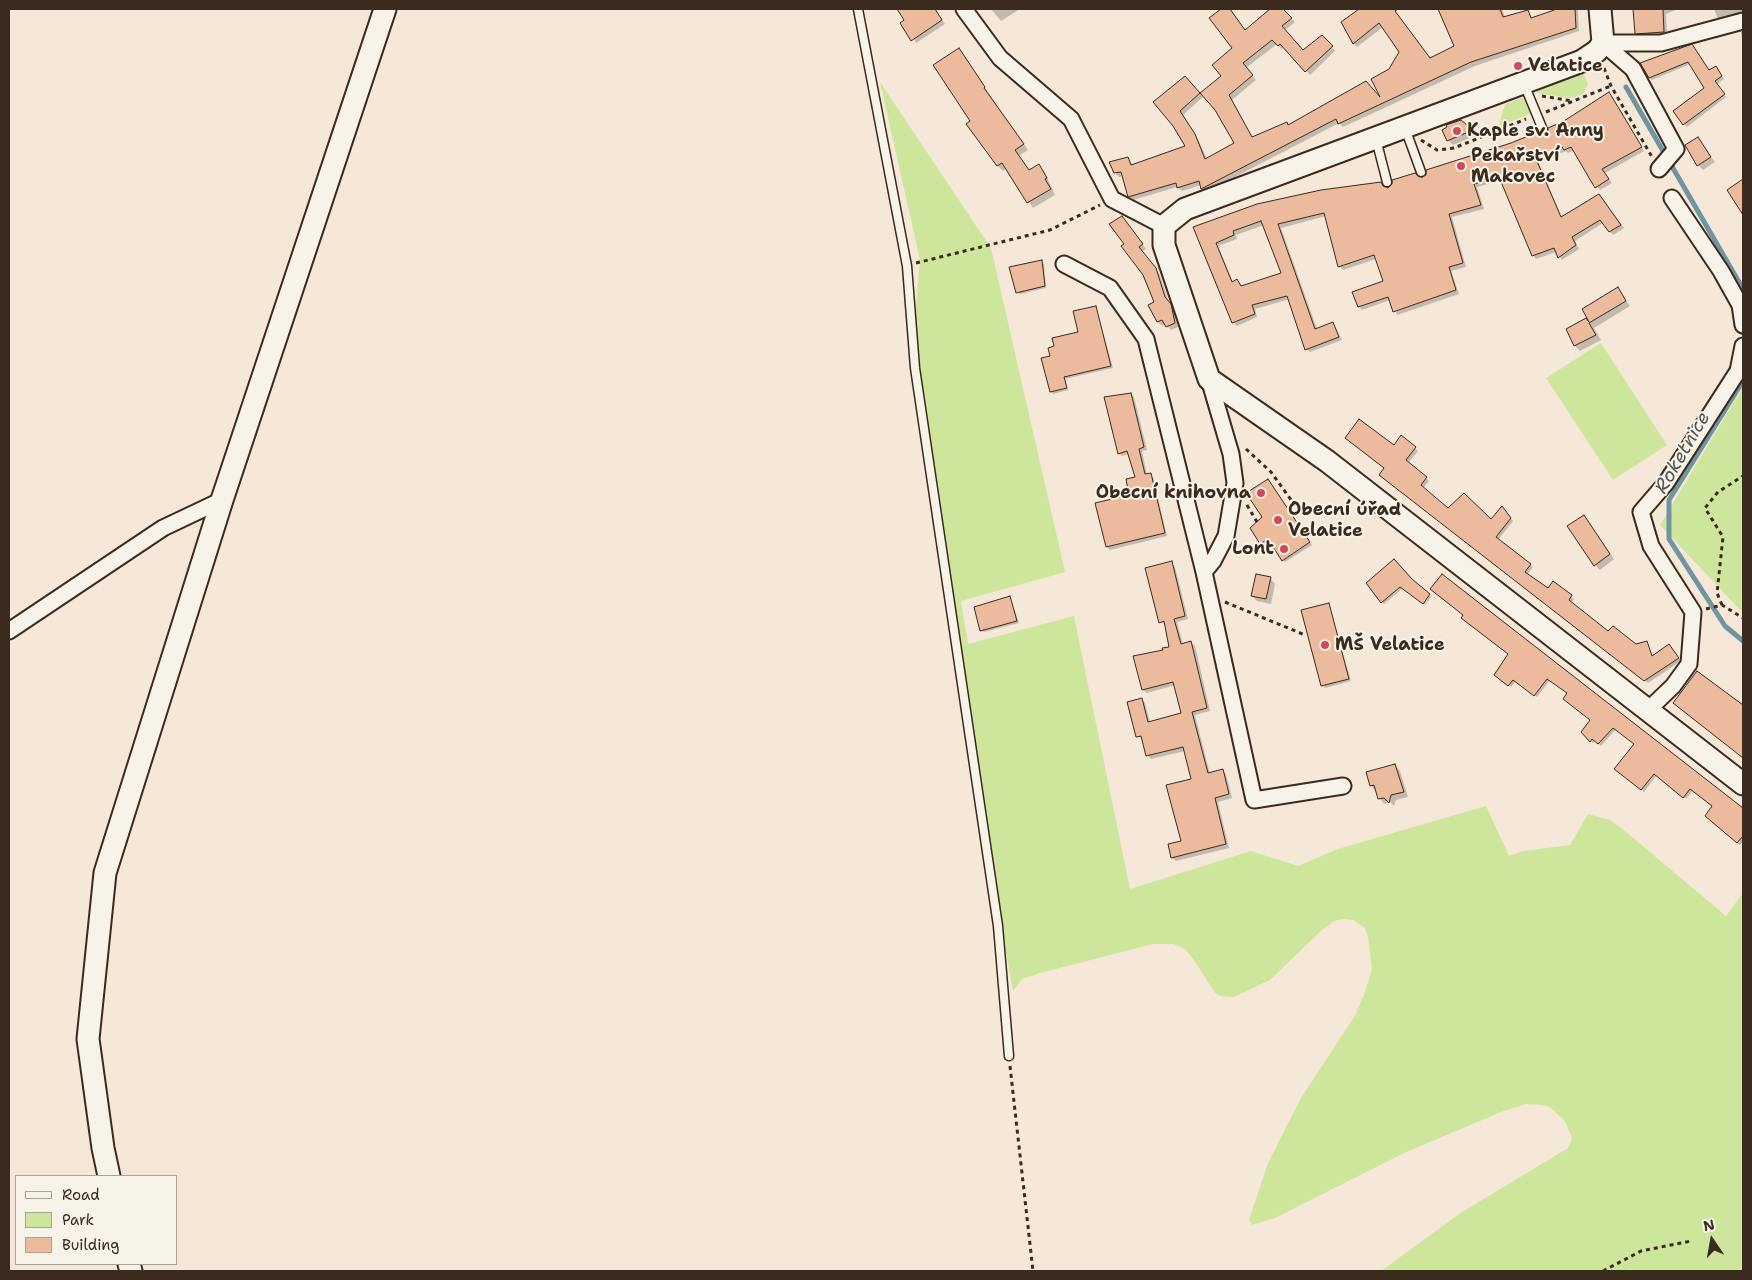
<!DOCTYPE html>
<meta charset="utf-8">
<style>
body{margin:0}
#map{position:relative;width:1752px;height:1280px;overflow:hidden;background:#f5e8d9;font-family:"Shantell Sans",sans-serif}
canvas{display:block}
.frame{position:absolute;inset:0;border:10px solid #3b2a1e;pointer-events:none}
.legend{position:absolute;left:15px;top:1175px;width:162px;height:90px;box-sizing:border-box;background:#f7f3e8;border:1px solid #aca397;margin:0;padding:6px 9px;list-style:none;font-size:15px;color:#3b2a1e}
.legend li{display:flex;align-items:center;gap:10px;height:25px}
.legend b{width:25px;border:1px solid #aca397}
.north{position:absolute;left:1687px;top:1215px;width:50px;height:50px;-webkit-text-stroke:4px #f7f3e8;paint-order:stroke;rotate:348deg;font-size:14px;font-weight:700;line-height:20px;text-align:center;color:#3b2a1e}
.north::after{content:'';display:block;margin:auto;width:18px;height:22px;background:#3b2a1e;clip-path:polygon(50% 0,100% 100%,50% 72%,0 100%)}
</style>
<div id="map">
<canvas width="1752" height="1280"></canvas>
<div class="frame"></div>
<ul class="legend">
<li><b style="height:6px;background:#f7f3e8"></b>Road</li>
<li><b style="height:14px;background:#cee69c"></b>Park</li>
<li><b style="height:14px;background:#ecba9d"></b>Building</li>
</ul>
<div class="north">N</div>
</div>
<script>
const ctx = document.querySelector('canvas').getContext('2d');
ctx.lineJoin = 'round';
function fillPath(path, color) {
  ctx.fillStyle = color;
  ctx.fill(path, 'evenodd');
}
function poly(rows) {
  const path = new Path2D();
  for (const r of rows) {
    path.moveTo(r[0], r[1]);
    for (let i = 2; i < r.length; i += 2) path.lineTo(r[i], r[i + 1]);
  }
  return path;
}
function strokePath(path, color, width, dash) {
  ctx.strokeStyle = color;
  ctx.lineWidth = width;
  ctx.lineCap = dash ? 'butt' : 'round';
  ctx.setLineDash(dash || []);
  ctx.stroke(path);
}
function label(font, color, halo, rows, align = 'center') {
  ctx.font = font + ' "Shantell Sans",sans-serif';
  ctx.lineWidth = 4;
  ctx.setLineDash([]);
  ctx.textBaseline = 'middle';
  ctx.strokeStyle = halo;
  ctx.fillStyle = color;
  for (const [text, x, y, turn = 0] of rows) {
    ctx.save();
    ctx.translate(x, y);
    ctx.rotate((+turn || 0) * Math.PI / 180);
    ctx.textAlign = isNaN(turn) ? turn : align;
    if (halo) ctx.strokeText(text, 0, 0);
    ctx.fillText(text, 0, 0);
    ctx.restore();
  }
}
const green = poly([
 [1583,73,1588,84,1583,94,1570,98,1537,93,1537,91],
 [880,82,991,248,1065,572,961,601,968,644,1074,616,1130,889,1251,851,1298,866,1338,849,1486,806,1509,856,1523,851,1570,845,1588,814,1610,820,1626,832,1726,916,1743,893,1743,1271,1633,1271,1632,1269,1626,1271,1381,1271,1459,1214,1568,1148,1572,1138,1565,1121,1550,1107,1542,1105,1526,1104,1501,1112,1404,1153,1275,1218,1252,1225,1249,1220,1268,1163,1301,1098,1356,1014,1365,992,1372,969,1368,937,1365,928,1353,920,1343,919,1334,921,1322,930,1270,980,1234,997,1220,996,1215,993,1194,960,1185,949,1173,944,1153,944,1040,973,1022,979,1013,991,1003,936,914,329,920,260],
 [1525,97,1532,113,1498,127,1505,104],
 [1601,343,1667,445,1613,480,1546,378],
 [1743,387,1743,613,1660,525]
]);
const shadow = poly([
 [901,9,935,9,945,24,916,43,899,10],
 [991,9,1020,9,1001,21],
 [1223,9,1230,9,1246,31,1272,9,1281,9,1295,22,1285,30,1304,52,1322,37,1335,51,1310,75,1284,47,1282,49,1277,44,1246,68,1256,80,1232,100,1253,138,1289,126,1383,102,1390,70,1401,52,1383,27,1357,47,1354,43,1343,23,1361,9,1387,9,1430,59,1455,47,1439,9,1502,9,1505,17,1528,11,1533,19,1560,9,1578,9,1579,31,1475,66,1343,127,1339,123,1206,192,1201,185,1182,191,1177,187,1133,200,1129,196,1123,176,1119,177,1115,173,1128,158,1133,165,1187,146,1174,125,1189,81,1200,94,1222,76,1234,48,1211,18],
 [1204,96,1216,109,1236,144,1207,159,1198,139,1183,115],
 [1635,9,1678,9,1666,14,1667,35,1639,36,1636,33],
 [1714,9,1743,9,1743,14,1719,21],
 [1743,31,1743,46,1741,32],
 [1692,46,1709,71,1716,67,1724,79,1716,85,1726,97,1687,127,1674,112,1706,88,1690,64,1652,80,1650,78],
 [959,50,1028,150,1019,156,1030,171,1039,166,1044,171,1055,195,1033,208,1007,168,1003,171,998,166,968,125,972,122],
 [1609,94,1644,151,1605,173,1612,183,1600,190,1573,151,1568,153,1566,151,1539,163,1562,218,1603,199,1624,228,1613,235,1603,223,1575,241,1579,249,1562,260,1556,252,1536,259,1533,255,1502,180,1477,187,1484,209,1452,217,1466,267,1451,271,1459,294,1397,315,1390,300,1362,310,1359,306,1385,282,1376,259,1343,270,1339,266,1326,216,1281,228,1317,329,1333,323,1342,340,1310,352,1307,349,1290,299,1255,309,1257,317,1237,326,1233,322,1194,228,1381,183,1388,189,1422,179,1546,137],
 [1264,225,1283,274,1242,287,1237,281,1233,282,1218,246,1237,239,1236,235],
 [1461,122,1477,135,1453,145,1448,140],
 [1697,139,1715,162,1703,170,1698,165],
 [1125,222,1146,249,1142,252,1159,273,1169,302,1174,310,1178,327,1171,330,1166,324,1162,326,1158,322,1156,302,1144,275,1125,244],
 [1042,262,1044,264,1046,288,1020,294,1018,292],
 [1618,288,1630,306,1594,328,1601,340,1580,351,1575,346,1567,330,1586,319,1591,324,1584,309],
 [1096,307,1113,368,1065,379,1068,390,1053,394,1051,392,1051,357,1080,333],
 [1130,394,1134,397,1147,450,1142,451,1147,475,1150,474,1153,477,1167,536,1110,550,1107,547,1131,496,1136,477,1129,454,1122,456,1119,453],
 [1394,447,1415,448,1418,451,1408,463,1429,481,1423,488,1448,510,1492,521,1504,510,1513,521,1498,540,1533,567,1527,575,1549,590,1553,583,1574,599,1571,603,1608,632,1635,646,1646,642,1653,656,1672,648,1681,661,1648,683,1383,477],
 [1270,482,1312,545,1285,562,1270,541,1263,545,1261,543],
 [1584,516,1614,559,1600,570,1595,565],
 [1172,563,1175,567,1188,619,1177,622,1183,644,1191,642,1195,646,1210,711,1195,715,1210,774,1222,770,1226,774,1232,798,1218,802,1229,848,1176,861,1172,858,1182,842,1192,780,1185,751,1151,759,1148,756,1144,739,1138,736,1141,699,1145,703,1150,722,1183,714,1176,685,1147,693,1143,690,1164,651,1170,648,1166,625,1160,622],
 [1442,576,1639,728,1743,811,1743,841,1740,845,1709,818,1714,807,1693,790,1686,799,1657,775,1644,792,1618,772,1635,744,1616,729,1601,746,1595,740,1593,743,1582,732,1592,721,1569,694,1550,680,1537,697,1516,681,1511,687,1498,677,1510,654,1465,615],
 [1270,578,1275,584,1271,604,1257,601,1252,596],
 [1412,580,1431,597,1425,605,1403,588,1384,604,1368,584],
 [1010,597,1019,623,984,632,981,630],
 [1329,604,1351,681,1325,688,1323,685],
 [1395,765,1400,771,1408,797,1396,800,1394,806,1390,802,1384,804,1371,785]
]);
const stream = poly([
 [1626,87,1743,289],
 [1743,381,1669,500,1669,539,1725,626,1743,641]
]);
const building = poly([
 [897,9,935,9,942,20,911,41,900,23,904,20,897,9],
 [1221,9,1230,9,1245,30,1270,9,1283,9,1292,18,1282,26,1303,50,1322,35,1333,46,1305,72,1280,44,1278,46,1272,40,1243,63,1253,75,1229,95,1252,137,1287,122,1288,125,1366,81,1380,97,1371,79,1389,69,1399,52,1379,23,1353,44,1341,22,1359,9,1398,9,1395,11,1430,58,1454,46,1438,9,1500,9,1503,17,1528,10,1531,18,1557,9,1575,9,1576,28,1471,62,1338,124,1336,119,1201,189,1199,181,1177,188,1176,183,1128,197,1121,172,1114,173,1109,162,1128,157,1131,165,1185,146,1173,126,1153,102,1185,76,1200,93,1221,76,1212,65,1232,48,1209,18,1221,9],
 [1200,93,1215,110,1234,143,1205,159,1195,134,1180,111,1200,93],
 [1633,9,1663,9,1664,32,1635,34,1633,9],
 [1692,44,1709,70,1716,66,1722,76,1715,81,1725,94,1683,125,1673,111,1704,88,1688,62,1649,78,1640,63,1692,44],
 [959,48,985,87,984,88,1024,144,1015,150,1029,170,1039,164,1047,178,1045,179,1051,189,1027,203,1002,163,997,166,966,124,970,121,933,65,959,48],
 [1609,92,1642,147,1602,169,1609,179,1595,188,1571,147,1564,150,1562,147,1536,159,1561,217,1599,194,1621,225,1609,232,1600,220,1572,237,1576,245,1558,258,1554,248,1532,256,1499,177,1474,184,1481,205,1449,214,1463,263,1449,267,1456,290,1393,312,1388,297,1358,307,1352,292,1383,281,1374,255,1338,267,1324,213,1278,224,1315,329,1333,322,1339,337,1305,350,1287,296,1252,305,1255,314,1232,323,1193,227,1257,204,1321,190,1381,182,1383,186,1388,188,1392,184,1392,180,1415,173,1422,177,1426,175,1426,170,1511,143,1538,132,1546,135,1548,128,1564,121,1609,92],
 [1261,221,1281,273,1241,286,1237,279,1232,282,1216,243,1234,235,1233,231,1261,221],
 [1461,120,1473,130,1447,141,1442,130,1447,127,1446,125,1461,120],
 [1698,137,1711,157,1697,166,1685,145,1698,137],
 [1743,179,1743,215,1727,190,1743,179],
 [1122,216,1143,244,1139,247,1156,268,1165,297,1171,304,1175,323,1166,327,1162,320,1157,322,1148,305,1154,302,1143,275,1121,246,1124,244,1109,224,1122,216],
 [1042,260,1045,286,1016,293,1009,267,1042,260],
 [1618,287,1626,301,1589,323,1596,335,1574,346,1566,329,1586,318,1589,322,1582,309,1618,287],
 [1096,306,1111,366,1064,377,1067,388,1050,392,1041,358,1050,356,1048,348,1054,346,1052,338,1078,332,1073,311,1096,306],
 [1131,393,1144,447,1139,449,1145,474,1151,473,1165,533,1106,547,1095,503,1129,495,1126,479,1135,477,1127,451,1118,454,1104,397,1131,393],
 [1359,419,1394,445,1401,435,1416,447,1406,460,1427,477,1421,485,1448,508,1464,493,1491,519,1502,506,1511,518,1496,537,1531,564,1525,572,1548,588,1553,581,1572,595,1569,600,1608,631,1613,626,1636,644,1647,641,1652,656,1669,644,1679,658,1644,681,1379,475,1384,468,1345,438,1359,419],
 [1268,479,1310,542,1282,561,1268,539,1260,544,1250,528,1262,517,1246,493,1268,479],
 [1584,515,1610,554,1594,566,1567,526,1584,515],
 [1394,559,1412,579,1430,594,1423,604,1400,587,1381,603,1366,583,1394,559],
 [1172,561,1185,616,1174,619,1181,644,1191,641,1207,708,1192,712,1208,773,1223,769,1229,794,1215,798,1226,844,1171,858,1168,844,1181,841,1166,785,1191,779,1183,747,1146,756,1141,736,1136,737,1127,702,1142,698,1148,722,1181,713,1173,682,1142,690,1133,656,1163,650,1162,648,1169,647,1164,621,1159,623,1145,568,1172,561],
 [1256,574,1271,577,1266,599,1251,596,1256,574],
 [1442,574,1743,808,1743,836,1737,843,1705,816,1712,806,1690,789,1683,798,1654,774,1641,790,1614,769,1634,744,1613,728,1598,744,1592,739,1590,742,1581,732,1590,720,1563,699,1567,693,1547,679,1534,696,1513,680,1508,686,1494,675,1508,654,1461,618,1463,615,1430,589,1442,574],
 [1010,596,1017,621,980,631,974,607,1010,596],
 [1329,603,1349,679,1321,686,1301,610,1329,603],
 [1697,671,1743,705,1743,758,1673,703,1697,671],
 [1395,764,1404,792,1391,795,1389,803,1384,798,1378,799,1374,785,1370,786,1366,772,1395,764]
]);
const path = poly([
 [1604,68,1611,86,1652,157],
 [1542,96,1572,101],
 [1546,112,1611,86],
 [1421,140,1437,150,1454,148,1526,119],
 [916,263,1050,230,1100,205],
 [1246,449,1271,472,1299,511,1293,516],
 [1247,505,1257,522],
 [1225,602,1305,635],
 [1722,605,1717,593,1723,537,1705,508,1718,492,1743,476],
 [1706,609,1722,605,1743,618],
 [1010,1066,1033,1271],
 [1603,1271,1641,1251,1691,1241]
]);
const lane = poly([
 [858,9,907,266,915,368,998,926,1009,1056],
 [1524,84,1543,130],
 [1405,128,1421,172],
 [1376,139,1387,182]
]);
const street = poly([
 [964,9,1000,58,1071,119,1112,199,1164,226],
 [1603,43,1633,69,1676,149,1659,169],
 [1603,43,1661,43,1743,21],
 [1672,198,1721,271,1740,305,1743,325],
 [1064,264,1110,288,1146,339,1204,572,1254,800,1343,786],
 [1204,572,1213,561,1226,536,1235,483,1231,454,1209,379],
 [9,631,163,528,222,500],
 [1648,710,1673,686,1689,664,1693,612,1651,546,1641,512,1666,483,1738,371,1743,346]
]);
const secondary = poly([
 [1600,9,1603,43,1597,51,1582,61,1185,209,1164,226,1164,245,1209,379,1327,461,1743,784],
 [109,1176,103,1148,88,1039,105,873,222,500,385,9],
 [129,1264,131,1271]
]);
const markers = [
 [1518,66,5,"#d1495b"],
 [1457,131,5,"#d1495b"],
 [1461,166,5,"#d1495b"],
 [1261,493,5,"#d1495b"],
 [1278,520,5,"#d1495b"],
 [1284,549,5,"#d1495b"],
 [1325,645,5,"#d1495b"]
];
const poiNames = [
 ["Velatice",1528,66],
 ["Kaple sv. Anny",1467,131],
 ["Pekařství",1471,156],
 ["Makovec",1471,177],
 ["Obecní knihovna",1251,493,"right"],
 ["Obecní úřad",1288,510],
 ["Velatice",1288,531],
 ["Lont",1274,549,"right"],
 ["MŠ Velatice",1335,645]
];
const waterNames = [
 ["Roketnice",1683,453,-60]
];
fillPath(green, '#cee69c');
fillPath(shadow, '#0003');
strokePath(stream, '#7194a1', 5);
fillPath(building, '#ecba9d');
strokePath(building, '#3b2a1e', 1);
strokePath(lane, '#3b2a1e', 11);
strokePath(street, '#3b2a1e', 19);
strokePath(secondary, '#3b2a1e', 25);
strokePath(path, '#3b2a1e', 3, [4, 4]);
strokePath(lane, '#f7f3e8', 8);
strokePath(street, '#f7f3e8', 15);
strokePath(secondary, '#f7f3e8', 21);
for (const [x, y, r, color] of markers) {
  const dot = new Path2D();
  dot.arc(x, y, r, 0, 2 * Math.PI);
  ctx.fillStyle = color;
  ctx.fill(dot);
  strokePath(dot, '#f7f3e8', 2);
}
label('bold 18px', '#3b2a1e', '#f7f3e8', poiNames, 'left');
label('italic 19px', '#525654', '#f7f3e8', waterNames);
</script>
